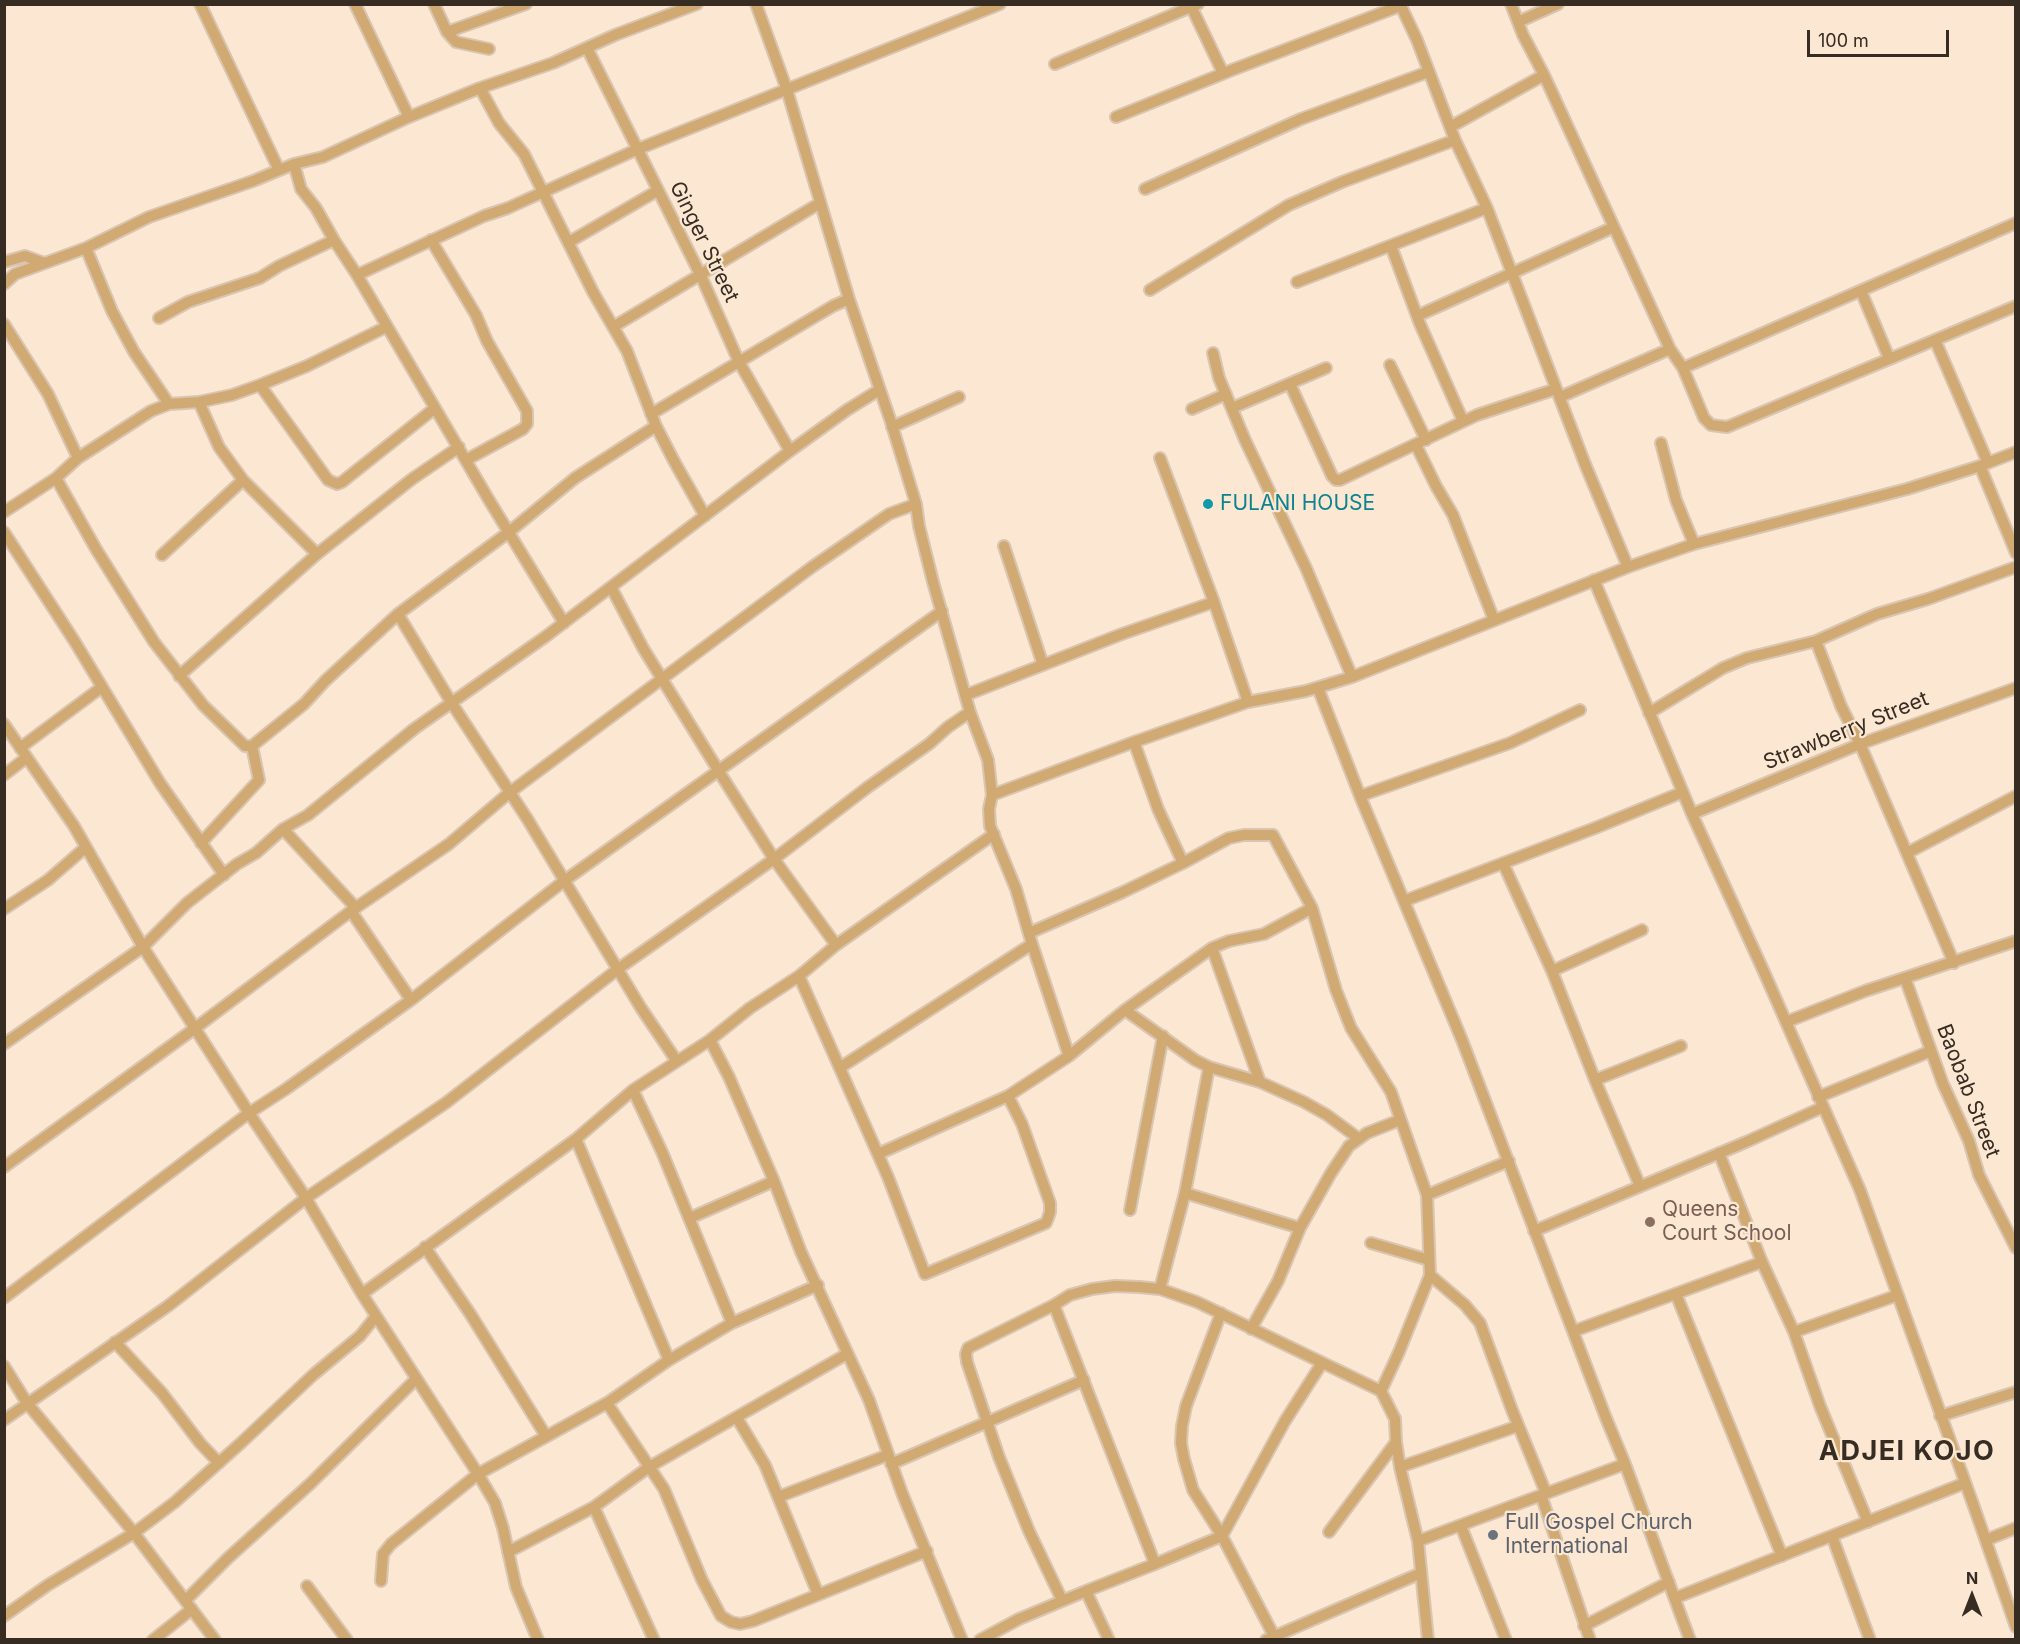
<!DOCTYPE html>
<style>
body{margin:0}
#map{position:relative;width:2020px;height:1644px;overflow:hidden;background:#fce7d2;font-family:Inter,sans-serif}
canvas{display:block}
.frame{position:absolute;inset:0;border:6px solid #362c22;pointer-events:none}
.north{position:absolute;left:1942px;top:1566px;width:60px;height:60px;-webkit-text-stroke:4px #fce7d2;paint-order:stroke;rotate:0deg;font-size:16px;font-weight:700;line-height:24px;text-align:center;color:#362c22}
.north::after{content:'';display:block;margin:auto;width:21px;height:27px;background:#362c22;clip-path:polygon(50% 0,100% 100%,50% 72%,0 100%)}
.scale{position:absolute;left:1807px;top:30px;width:142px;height:27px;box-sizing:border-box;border:3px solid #362c22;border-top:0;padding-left:8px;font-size:18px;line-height:21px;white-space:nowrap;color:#362c22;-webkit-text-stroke:4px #fce7d2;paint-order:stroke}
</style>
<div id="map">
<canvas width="2020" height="1644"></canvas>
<div class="frame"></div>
<div class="north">N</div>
<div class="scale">100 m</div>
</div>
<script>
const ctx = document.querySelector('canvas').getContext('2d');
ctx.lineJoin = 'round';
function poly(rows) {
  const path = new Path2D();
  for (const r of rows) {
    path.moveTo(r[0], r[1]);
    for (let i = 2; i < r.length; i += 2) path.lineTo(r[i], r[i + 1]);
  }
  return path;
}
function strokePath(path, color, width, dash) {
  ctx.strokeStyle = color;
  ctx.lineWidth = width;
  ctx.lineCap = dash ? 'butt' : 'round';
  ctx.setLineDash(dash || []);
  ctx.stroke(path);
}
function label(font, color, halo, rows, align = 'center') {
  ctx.font = font + ' Inter,sans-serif';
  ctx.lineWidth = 4.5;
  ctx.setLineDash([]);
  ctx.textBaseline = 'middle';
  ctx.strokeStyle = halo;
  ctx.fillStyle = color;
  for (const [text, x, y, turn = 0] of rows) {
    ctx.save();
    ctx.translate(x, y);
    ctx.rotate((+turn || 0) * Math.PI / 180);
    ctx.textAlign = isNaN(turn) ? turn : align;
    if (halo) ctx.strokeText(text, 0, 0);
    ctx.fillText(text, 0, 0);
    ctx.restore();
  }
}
const minor = poly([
 [200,4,279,170],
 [355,4,409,117],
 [434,4,447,32,456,42,489,49],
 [756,4,787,90,849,299,891,422,916,504,919,526,933,582,970,712,988,760,992,795,989,809,990,826,1016,889,1032,944,1069,1056],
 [1190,4,1223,73],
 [1400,4,1417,40,1455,140,1487,208,1585,464,1628,567],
 [1511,4,1523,35,1544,75,1670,349,1683,368,1704,418,1711,425,1727,427,2016,306],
 [1518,22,1558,4],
 [447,32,526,4],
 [587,48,701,276,739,362,790,451],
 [1055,64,1198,4],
 [480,88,499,123,524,154,593,292,627,351,656,426,674,461,705,516],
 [1116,117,1232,70,1400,6],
 [1450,127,1544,75],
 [294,164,301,189,316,208,334,240,357,275,489,500,564,623],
 [1145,189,1301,119,1428,72],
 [431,240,476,315,487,341,527,411,527,424,523,429,466,460],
 [569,242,657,191],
 [1391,246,1420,324,1463,421],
 [86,248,112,311,134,352,169,404],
 [4,262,25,256,44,263],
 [357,275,484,216,508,208,638,149,1000,4],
 [1297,282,1487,208],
 [4,284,15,274,86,248,149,217,253,181,294,164,323,157,409,117,480,88,553,63,615,35,697,4],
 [1150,290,1289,205,1342,182,1455,140],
 [1861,291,1889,358],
 [1417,316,1614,227],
 [159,318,188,302,260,278,279,266,334,240],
 [4,324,48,394,78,458],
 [613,327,820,203],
 [1935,340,1988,463],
 [1213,353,1219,378,1245,440,1306,568,1352,677],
 [1390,365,1426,440],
 [1683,368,2016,223],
 [1290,384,1332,476,1336,480,1340,480,1477,415,1556,389],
 [260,385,328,480,337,484,342,482,435,408],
 [1560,397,1670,349],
 [199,402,219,447,243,480,317,554],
 [1232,408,1326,368],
 [1192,409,1226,394],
 [651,414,833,306,849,299],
 [892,427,959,397],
 [1661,443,1676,500,1694,544],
 [1416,445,1436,486,1453,515,1494,620],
 [1160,458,1214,602,1248,702],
 [1980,466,2016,553],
 [56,478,96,549,154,642,203,705,245,746,252,746,304,704,325,681,398,614,509,532,575,478,656,426],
 [4,512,56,478,78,458,151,411,169,404,199,402,232,395,260,385,307,366,386,327],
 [4,532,75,642,160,783,224,875],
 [1004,546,1043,665],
 [162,555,243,480],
 [1594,580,1692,814,1764,972,1860,1190,1973,1504,2016,1627],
 [612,589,643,648,718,770,774,859,836,945],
 [398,614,451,702,528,820,641,1008,676,1060],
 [1816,641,1841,706,1860,744,1954,963],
 [179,676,317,554,412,479,459,447],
 [1318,688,1360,796,1462,1040,1606,1418,1625,1464,1690,1640],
 [966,695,1122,634,1214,602],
 [1649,713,1723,668,1747,658,1816,641,1877,614,1928,599,2016,567],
 [4,724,74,826,143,947,249,1113,306,1198,362,1294,478,1474,495,1503,503,1528,516,1587,538,1640],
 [1134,742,1158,809,1183,863],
 [20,748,102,687],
 [4,775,26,758],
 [992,795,1134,742,1248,702,1306,691,1352,677,1628,567,1694,544,1907,489,1980,466,2016,452],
 [1360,796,1510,743,1580,710],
 [1692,814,1860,744,2016,688],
 [283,829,356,908],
 [201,843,259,780,252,746],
 [1907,853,2016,796],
 [1503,863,1552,971,1595,1080,1640,1186],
 [1404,901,1595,828,1683,792],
 [4,909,48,880,86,847],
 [351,911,411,1000],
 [1029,933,1123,892,1183,863,1229,838,1244,835,1273,835,1312,908,1336,990,1351,1028,1391,1092,1427,1195,1430,1275,1399,1352,1381,1391],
 [1212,948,1260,1082],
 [1552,971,1642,930],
 [799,976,888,1177,925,1274,1046,1223,1048,1218,1050,1212,1050,1203,1022,1124,1008,1096],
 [1905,978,1943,1084,1969,1141,1979,1175,2016,1248],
 [1125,1010,1195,1060,1209,1067,1260,1082,1304,1102,1327,1115,1358,1138],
 [1786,1022,1865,991,2016,941],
 [710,1040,729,1077,774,1181,801,1252,869,1400,902,1493,962,1640],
 [4,1044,143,947,187,903,237,864,256,853,283,829,308,815,414,729,545,637,790,451,847,410,879,390],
 [841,1067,1032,944],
 [1595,1080,1681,1046],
 [633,1090,662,1152,732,1323],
 [1818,1097,1931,1051],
 [576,1139,669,1360],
 [1719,1153,1762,1262,1794,1332,1820,1406,1868,1522],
 [878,1154,1008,1096,1069,1056,1125,1010,1212,948,1229,941,1264,934,1312,908],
 [4,1167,194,1029,351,911,449,844,509,793,812,567,889,514,916,504],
 [1185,1193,1300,1228],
 [1427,1195,1509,1161],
 [1130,1210,1163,1036],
 [690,1218,774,1181],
 [1534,1231,1746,1142,1823,1107],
 [1371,1243,1429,1260],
 [425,1247,471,1315,546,1436],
 [1430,1275,1465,1305,1480,1323,1512,1410,1546,1493],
 [1160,1289,1185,1193,1209,1067],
 [362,1294,576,1139,633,1090,710,1040,750,1008,799,976,836,945,994,834],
 [1676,1294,1782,1556],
 [4,1298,249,1113,286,1089,411,1000,564,881,942,611],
 [1054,1305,1155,1564,1086,1591],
 [1221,1313,1186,1406,1182,1426,1181,1443,1184,1459,1193,1490,1222,1536,1285,1421,1322,1363],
 [1251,1329,1278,1281,1300,1228,1331,1173,1349,1146,1367,1133,1400,1120],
 [1574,1331,1762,1262],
 [1794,1332,1898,1295],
 [115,1342,162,1393,200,1443,219,1463],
 [4,1366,27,1403,134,1533,215,1640],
 [607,1403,664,1489,702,1580,721,1616,731,1622,740,1624,753,1621,927,1551],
 [1940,1416,2016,1392],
 [737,1418,765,1465,818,1594],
 [4,1420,168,1306,306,1198,447,1102,618,969,774,859,868,787,929,744,948,727,970,712],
 [891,1464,1084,1380],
 [1400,1467,1518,1426],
 [1541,1495,1590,1640],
 [778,1497,888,1455],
 [594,1507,654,1640],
 [1461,1526,1506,1640],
 [1329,1532,1396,1442],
 [1832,1536,1870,1640],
 [1986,1540,2016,1528],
 [1418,1541,1625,1464],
 [508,1552,594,1507,649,1467,847,1354],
 [1155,1564,1222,1536,1274,1636],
 [381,1581,383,1554,391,1544,478,1474,607,1403,669,1360,732,1323,818,1285],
 [307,1586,347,1640],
 [1675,1598,1965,1483],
 [186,1600,228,1558,310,1484,416,1379],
 [1062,1600,1029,1531,999,1457,967,1362,966,1354,968,1348,1054,1305,1070,1295,1092,1289,1115,1286,1139,1287,1160,1289,1197,1302,1381,1391,1395,1419,1396,1442,1400,1467,1418,1541,1428,1640],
 [4,1616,48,1585,134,1533,175,1502,242,1442,313,1375,360,1336,376,1316],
 [1584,1626,1669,1582],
 [153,1640,192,1609],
 [980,1640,1019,1619,1086,1591,1109,1640],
 [1266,1640,1421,1573]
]);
const markers = [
 [1208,504,6,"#0f9aa8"],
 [1650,1222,6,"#8d6e63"],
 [1493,1535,6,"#6b7280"]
];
const streetNames = [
 ["Ginger Street",704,242,64],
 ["Strawberry Street",1846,731,-22],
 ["Baobab Street",1968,1091,69]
];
const cultureNames = [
 ["FULANI HOUSE",1220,504]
];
const educationNames = [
 ["Queens",1662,1210],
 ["Court School",1662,1234]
];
const worshipNames = [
 ["Full Gospel Church",1505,1523],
 ["International",1505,1547]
];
const districtNames = [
 ["ADJEI KOJO",1907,1452]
];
strokePath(minor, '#d8c5b2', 14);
strokePath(minor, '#d1aa73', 10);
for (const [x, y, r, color] of markers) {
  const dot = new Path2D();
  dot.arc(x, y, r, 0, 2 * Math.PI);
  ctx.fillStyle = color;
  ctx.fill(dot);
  strokePath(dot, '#fce7d2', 2);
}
label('21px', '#362c22', '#fce7d2', streetNames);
label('21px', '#0d838f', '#fce7d2', cultureNames, 'left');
label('21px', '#785e54', '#fce7d2', educationNames, 'left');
label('21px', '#5b616d', '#fce7d2', worshipNames, 'left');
ctx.letterSpacing = '1.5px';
label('bold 27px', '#362c22', '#fce7d2', districtNames);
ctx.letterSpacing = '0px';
</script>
